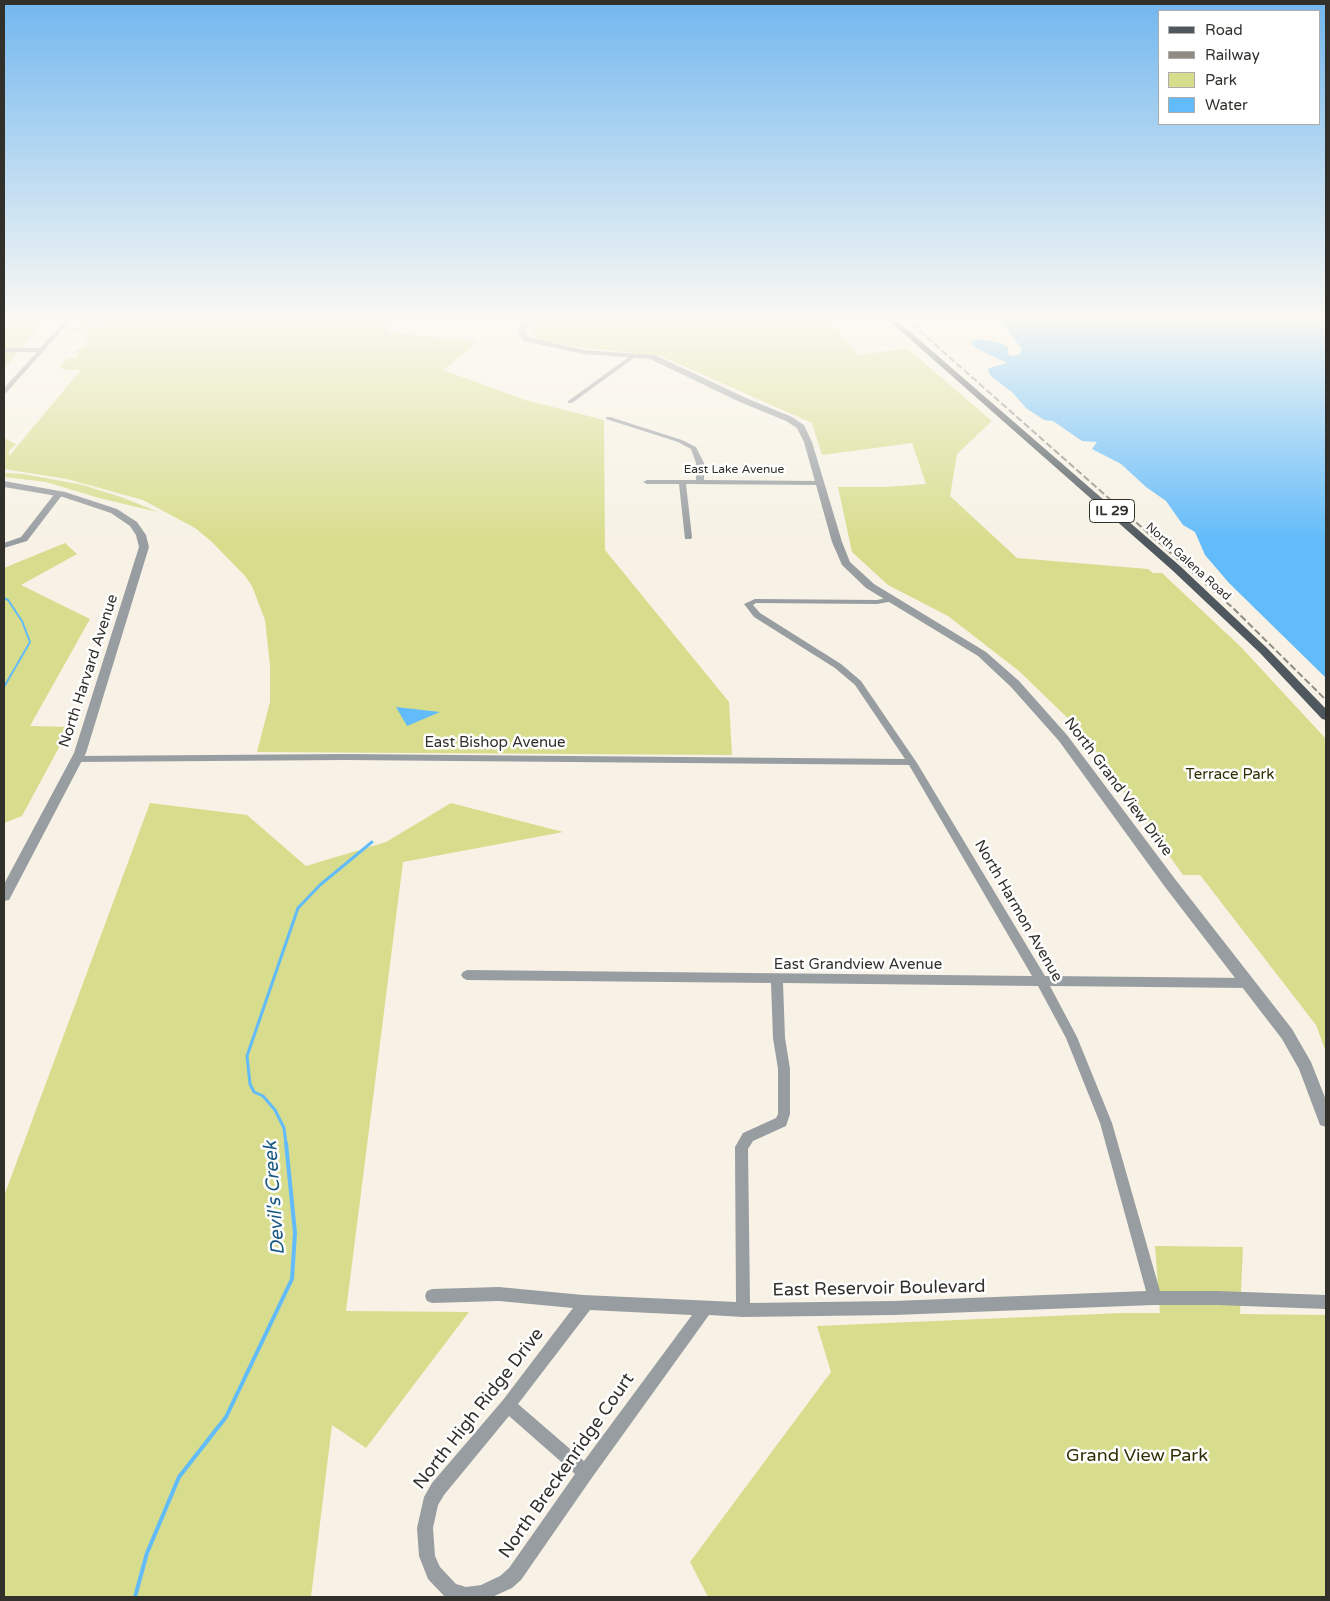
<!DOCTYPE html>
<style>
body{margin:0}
#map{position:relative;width:1330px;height:1601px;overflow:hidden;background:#f7f2e5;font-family:"Varela Round",sans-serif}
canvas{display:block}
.frame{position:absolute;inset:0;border:5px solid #32302b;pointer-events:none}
.legend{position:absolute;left:1158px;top:10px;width:162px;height:115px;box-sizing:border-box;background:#fff;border:1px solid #adacaa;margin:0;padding:6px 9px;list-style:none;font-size:15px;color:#32302b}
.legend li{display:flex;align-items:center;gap:10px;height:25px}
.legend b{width:25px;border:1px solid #adacaa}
</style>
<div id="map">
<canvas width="1330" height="1601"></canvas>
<div class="frame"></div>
<ul class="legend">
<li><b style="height:6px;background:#4f585e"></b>Road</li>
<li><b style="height:6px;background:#908c84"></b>Railway</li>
<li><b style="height:14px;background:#d8dd8d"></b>Park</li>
<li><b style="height:14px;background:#62bbfa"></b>Water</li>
</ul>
</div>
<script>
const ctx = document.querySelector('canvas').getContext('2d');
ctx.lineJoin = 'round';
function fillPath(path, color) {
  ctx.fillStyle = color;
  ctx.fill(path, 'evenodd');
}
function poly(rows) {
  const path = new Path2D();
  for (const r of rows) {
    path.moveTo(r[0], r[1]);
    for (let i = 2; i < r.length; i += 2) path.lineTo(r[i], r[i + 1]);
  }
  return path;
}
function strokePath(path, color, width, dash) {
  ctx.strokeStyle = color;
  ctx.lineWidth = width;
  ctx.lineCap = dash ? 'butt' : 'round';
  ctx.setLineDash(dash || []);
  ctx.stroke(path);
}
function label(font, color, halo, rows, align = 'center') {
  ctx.font = font + ' "Varela Round",sans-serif';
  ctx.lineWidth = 5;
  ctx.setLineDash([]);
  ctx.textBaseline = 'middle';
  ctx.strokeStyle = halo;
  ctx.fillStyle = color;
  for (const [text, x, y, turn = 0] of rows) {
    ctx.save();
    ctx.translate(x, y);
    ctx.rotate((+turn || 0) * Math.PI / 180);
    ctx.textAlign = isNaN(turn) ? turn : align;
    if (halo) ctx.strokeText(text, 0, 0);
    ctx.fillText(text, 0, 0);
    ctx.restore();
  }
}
const green = poly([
 [4,317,46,317,4,369],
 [80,317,90,320,87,326,98,326,107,317,123,317,120,323,131,317,389,317,389,332,478,342,443,370,525,400,604,420,605,550,729,702,732,755,257,752,270,702,270,665,265,620,252,586,245,576,211,541,195,528,143,500,67,479,4,469,4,438,16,444,9,451,9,456,81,370,66,370,59,367,66,359,77,357,78,354,77,351,86,345,88,343,84,340,92,334,87,334,86,330,82,329,75,333,65,333,73,327,82,327,77,321],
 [536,317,827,317,859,355,907,348,992,421,957,454,950,496,1017,558,1148,569,1153,573,1162,573,1241,647,1326,739,1326,1052,1316,1025,1200,875,1183,875,1080,730,1019,671,948,616,888,585,852,552,838,487,886,487,926,484,912,443,822,455,812,423,661,356,576,347,541,340,533,336,530,330],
 [4,473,24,474,83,485,121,497,158,512,99,498,46,482,4,477],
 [65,543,77,554,21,585,90,619,30,726,70,727,22,816,4,823,4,568],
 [150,803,247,815,306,866,386,842,451,803,563,832,403,862,346,1311,469,1312,366,1448,332,1425,311,1597,4,1597,4,1196],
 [1155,1246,1243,1247,1240,1314,1326,1315,1326,1597,708,1597,690,1562,831,1372,817,1326,1122,1313,1160,1313]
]);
const water = poly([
 [997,317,1326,317,1326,678,1229,583,1205,555,1195,532,1183,525,1166,501,1146,487,1121,464,1092,449,1097,442,1082,441,1053,421,1044,420,1026,408,1013,393,991,376,988,371,989,368,1007,363,974,347,970,341,982,339,1000,343,1009,348,1007,354,1013,356,1020,354,1022,349],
 [396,707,440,712,407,726]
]);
const streamFar2 = poly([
 [4,598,8,600,22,621,30,642,4,687]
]);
const streamFar1 = poly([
 [286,1144,284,1128,275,1110,263,1096,254,1092,250,1084,247,1056,298,908,320,885,372,842]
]);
const stream = poly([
 [135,1597,147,1553,179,1477,226,1417,292,1279,295,1233,286,1143]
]);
const minor = poly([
 [68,317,74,317,6,393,4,394,4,388,37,352,4,352,4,348,40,348,68,317],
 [633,354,638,355,572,403,568,403,568,401,633,354],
 [606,417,610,417,682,440,696,447,704,463,704,480,820,481,824,483,820,485,686,484,692,537,691,539,685,539,679,484,647,484,643,482,647,480,696,480,696,463,691,449,678,442,606,419,606,417],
 [56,492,62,492,63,494,27,541,4,548,4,543,21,537,56,492],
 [891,597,895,599,894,601,877,604,756,603,753,605,760,613,841,664,861,681,917,763,1045,976,1249,978,1253,980,1255,983,1253,986,1249,988,1050,986,1077,1037,1112,1123,1160,1291,1217,1291,1326,1295,1326,1309,1217,1305,1153,1305,894,1315,743,1317,709,1315,591,1479,521,1580,512,1588,492,1597,445,1597,428,1579,419,1556,417,1528,424,1497,432,1483,503,1400,573,1308,499,1301,432,1303,427,1301,425,1296,427,1291,432,1289,499,1287,583,1295,736,1302,735,1147,743,1133,776,1118,778,1114,778,1069,773,1038,771,983,467,980,463,978,461,975,463,972,467,970,1032,976,909,765,345,760,77,762,72,759,77,756,345,754,905,759,855,685,835,668,754,617,744,604,755,599,877,600,891,597],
 [783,983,1038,986,1066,1038,1100,1123,1146,1291,894,1301,750,1303,748,1149,753,1141,786,1126,790,1114,790,1069,785,1038,783,983],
 [590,1310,692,1315,584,1461,518,1404,590,1310],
 [509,1416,575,1474,509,1568,500,1576,481,1585,466,1587,456,1584,440,1567,435,1556,433,1528,438,1505,444,1495,509,1416]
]);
const tertiary = poly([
 [522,317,530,317,526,332,529,337,583,350,655,355,746,398,792,417,804,425,812,442,842,542,850,562,874,584,986,652,1019,681,1067,735,1175,879,1292,1029,1311,1062,1326,1100,1326,1127,1320,1125,1299,1069,1282,1039,1165,887,1059,741,1011,687,978,656,866,588,842,565,832,542,804,442,797,428,786,421,740,402,650,359,583,354,523,341,518,332,522,317],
 [4,481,65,492,117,509,137,522,146,535,149,547,86,753,9,900,4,901,4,884,74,753,139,547,136,535,130,526,111,513,63,497,4,487,4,481]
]);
const primary = poly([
 [885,317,893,317,1180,566,1268,649,1326,709,1326,720,1322,719,1260,653,1172,570,885,317]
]);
const rail = poly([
 [904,317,1233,608,1326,700]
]);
const farStreetnames = [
 ["East Lake Avenue",734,470],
 ["North Galena Road",1188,562,42]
];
const shields = [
 [1112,511,45]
];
const shieldNames = [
 ["IL 29",1112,511]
];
const streetNames = [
 ["North Harvard Avenue",89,671,-72],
 ["East Bishop Avenue",495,743],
 ["North Grand View Drive",1118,787,53],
 ["North Harmon Avenue",1018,911,60],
 ["East Grandview Avenue",858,965]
];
const parkNames = [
 ["Terrace Park",1230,775]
];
const nearStreetnames = [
 ["East Reservoir Boulevard",879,1289,-1],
 ["North High Ridge Drive",479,1409,-52],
 ["North Breckenridge Court",567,1466,-55]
];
const nearParknames = [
 ["Grand View Park",1137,1456]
];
const nearWaternames = [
 ["Devil's Creek",275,1198,-94]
];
fillPath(green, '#d8dd8d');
fillPath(water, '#62bbfa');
strokePath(streamFar2, '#62bbfa', 2);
strokePath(streamFar1, '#62bbfa', 3);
strokePath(stream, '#62bbfa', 4);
fillPath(minor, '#989da1');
fillPath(tertiary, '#989da1');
fillPath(primary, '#4f585e');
strokePath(rail, '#908c84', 2, [7, 3]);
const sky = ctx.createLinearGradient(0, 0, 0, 541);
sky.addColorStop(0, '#72b7ef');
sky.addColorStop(0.59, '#fbf9f3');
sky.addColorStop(1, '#fbf9f300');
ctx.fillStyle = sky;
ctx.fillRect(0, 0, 1330, 541);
label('12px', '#32302b', '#fff', farStreetnames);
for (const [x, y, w] of shields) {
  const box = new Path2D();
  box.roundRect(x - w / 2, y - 11.5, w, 23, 4);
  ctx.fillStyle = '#fff';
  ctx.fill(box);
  strokePath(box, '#32302b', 1);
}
label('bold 14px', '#32302b', null, shieldNames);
label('15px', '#32302b', '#fff', streetNames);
label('15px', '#2e2f02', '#fff', parkNames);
label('18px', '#32302b', '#fff', nearStreetnames);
label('18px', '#2e2f02', '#fff', nearParknames);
label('italic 19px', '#185983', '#fff', nearWaternames);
</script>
